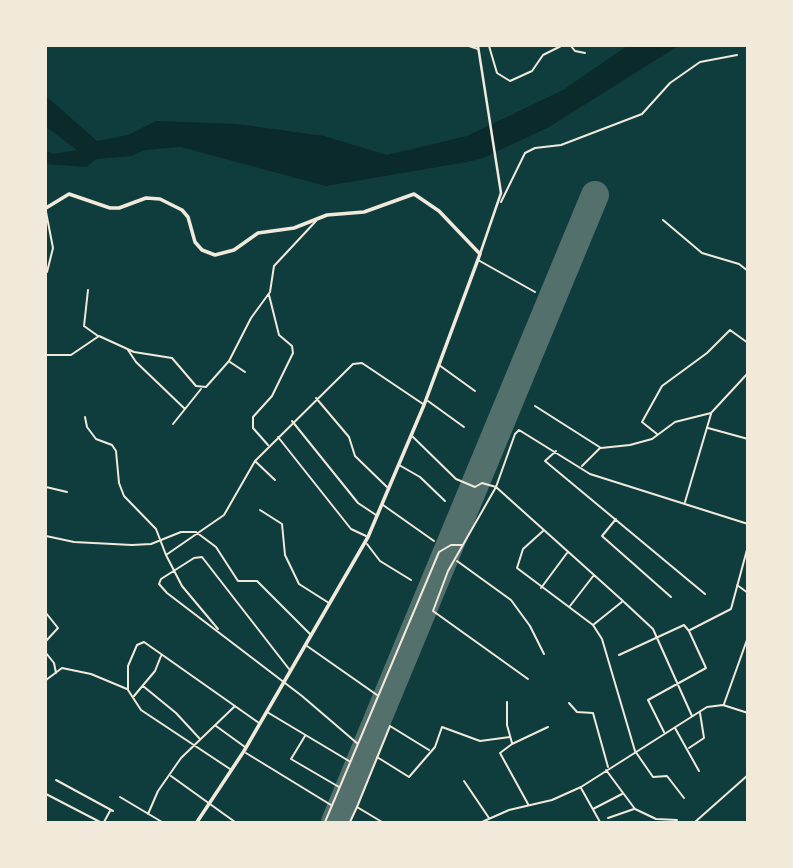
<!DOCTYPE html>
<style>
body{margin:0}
#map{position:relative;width:793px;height:868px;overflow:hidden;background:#0f3d3e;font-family:Jost,sans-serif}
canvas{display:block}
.frame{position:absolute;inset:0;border:47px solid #f1e9da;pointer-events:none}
</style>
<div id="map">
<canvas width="793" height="868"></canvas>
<div class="frame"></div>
</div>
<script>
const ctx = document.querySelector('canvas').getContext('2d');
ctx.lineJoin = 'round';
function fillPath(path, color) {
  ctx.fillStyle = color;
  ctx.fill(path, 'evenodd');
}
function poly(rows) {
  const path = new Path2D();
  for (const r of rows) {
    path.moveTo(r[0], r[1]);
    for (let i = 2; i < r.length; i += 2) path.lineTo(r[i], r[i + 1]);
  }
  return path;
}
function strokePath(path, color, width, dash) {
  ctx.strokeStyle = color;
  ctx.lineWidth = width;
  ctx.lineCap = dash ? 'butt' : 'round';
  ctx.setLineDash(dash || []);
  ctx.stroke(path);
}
const water = poly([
 [627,46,678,46,549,127,483,158,467,162,326,186,162,142,132,156,96,159,87,167,46,164,46,151,54,154,77,150,46,127,46,96,97,141,128,135,156,121,237,124,324,136,387,155,467,136,563,90]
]);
const river = poly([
 [146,146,179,143]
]);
const runway = poly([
 [335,822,595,195]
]);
const minor = poly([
 [469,46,478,49],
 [489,46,497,73,510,81,532,71,543,55,561,46],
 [571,46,575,51,585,53],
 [501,202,525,153,535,148,561,145,642,114,670,83,700,62,737,55],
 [46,212,53,248,47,272],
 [663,220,702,253,739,264,748,271],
 [478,260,535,292],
 [88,290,84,326,98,336],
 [128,350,136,362,185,409],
 [46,355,71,355,99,336,134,352,172,358,196,386,206,387,229,361,251,318,270,292,274,266,316,221],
 [230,362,245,372],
 [439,365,475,391],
 [316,398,349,437,355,456,387,487],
 [428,401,464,427],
 [535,406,601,448,630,445,652,439,675,422,711,413,748,373],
 [85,417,87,427,96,439,112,445,116,451,119,483,124,496,156,529,166,555],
 [292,421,358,503,376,515],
 [173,424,201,389],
 [708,428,748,439],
 [657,434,642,422,662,386,707,353,730,330,748,343],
 [412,436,456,479,475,487,482,483,496,487,515,434,519,430,590,474,748,524],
 [278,437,351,529,366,536],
 [268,445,253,428,253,417,272,396,293,353,292,346,279,335,269,295],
 [556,451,545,461,705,594],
 [255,461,275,480],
 [399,465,420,477,445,501],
 [582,466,600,448],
 [46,487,67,492],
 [685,502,711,414],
 [383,505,434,541],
 [260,510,282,524,285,555,299,584,329,603],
 [616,519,602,536,671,597],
 [543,531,523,549,517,568,593,625,602,639,635,751,653,777,667,776,684,798],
 [46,536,74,542,132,545,151,544,181,532,196,532,216,547,238,581,257,581,310,634],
 [367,544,380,561,411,580],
 [457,561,511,600,530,626,544,654],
 [737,585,748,593],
 [541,588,567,553],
 [624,602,653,629,692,716],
 [570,606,594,575],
 [46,613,58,628,46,641],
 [218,629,182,586,166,555,224,515,255,461,353,364,362,363,423,404],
 [690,630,731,609,748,546],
 [307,646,377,695],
 [46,653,54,663,56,673],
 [619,655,684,625,689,631,706,668,648,700,664,732],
 [289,669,202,557,194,558,161,579,159,584,167,593,302,696,358,744],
 [528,679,433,611,448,571,496,487,623,601,593,625],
 [46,680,62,668,91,674,127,689],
 [143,686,176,713,200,739],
 [134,696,155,671,161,656],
 [507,702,507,725,512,743],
 [569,703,577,712,593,713,608,767],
 [724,704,748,637],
 [267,712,349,761],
 [216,726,245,747],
 [675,728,699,771],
 [305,736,291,759,339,787],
 [689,748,704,738,700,713],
 [246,753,331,805],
 [377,757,409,777,435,747,442,727,480,741,510,737],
 [230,769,141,710,128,690,128,666,137,645,144,642,259,723],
 [606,770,635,809,656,819,677,820],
 [171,776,235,822],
 [56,780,113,811],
 [464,781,489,818],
 [581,788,600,822],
 [46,794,100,822],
 [120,797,162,822],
 [528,804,500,753,512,744,548,727],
 [357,807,390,726,429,750],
 [593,809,622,794],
 [148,814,158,791,181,758,235,706],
 [608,818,634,809],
 [104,822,110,811],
 [325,822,439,552,451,545,463,545],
 [350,822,357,807,382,822],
 [482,822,509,810,552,800,581,787,707,707,723,705,748,713],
 [695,822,748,775]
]);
const secondary = poly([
 [478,46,501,193,480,254]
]);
const primary = poly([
 [46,208,69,194,110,208,119,208,146,198,160,199,182,210,188,217,195,242,202,250,215,255,234,250,258,233,294,228,327,215,364,212,414,194,439,211,480,254,424,405,368,537,244,751,197,822]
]);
fillPath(water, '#0a2a2b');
strokePath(river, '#0a2a2b', 8);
strokePath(runway, '#53706d', 28);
strokePath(minor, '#f1e9da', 2);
strokePath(secondary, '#f1e9da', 2.5);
strokePath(primary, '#f1e9da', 3.5);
</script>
